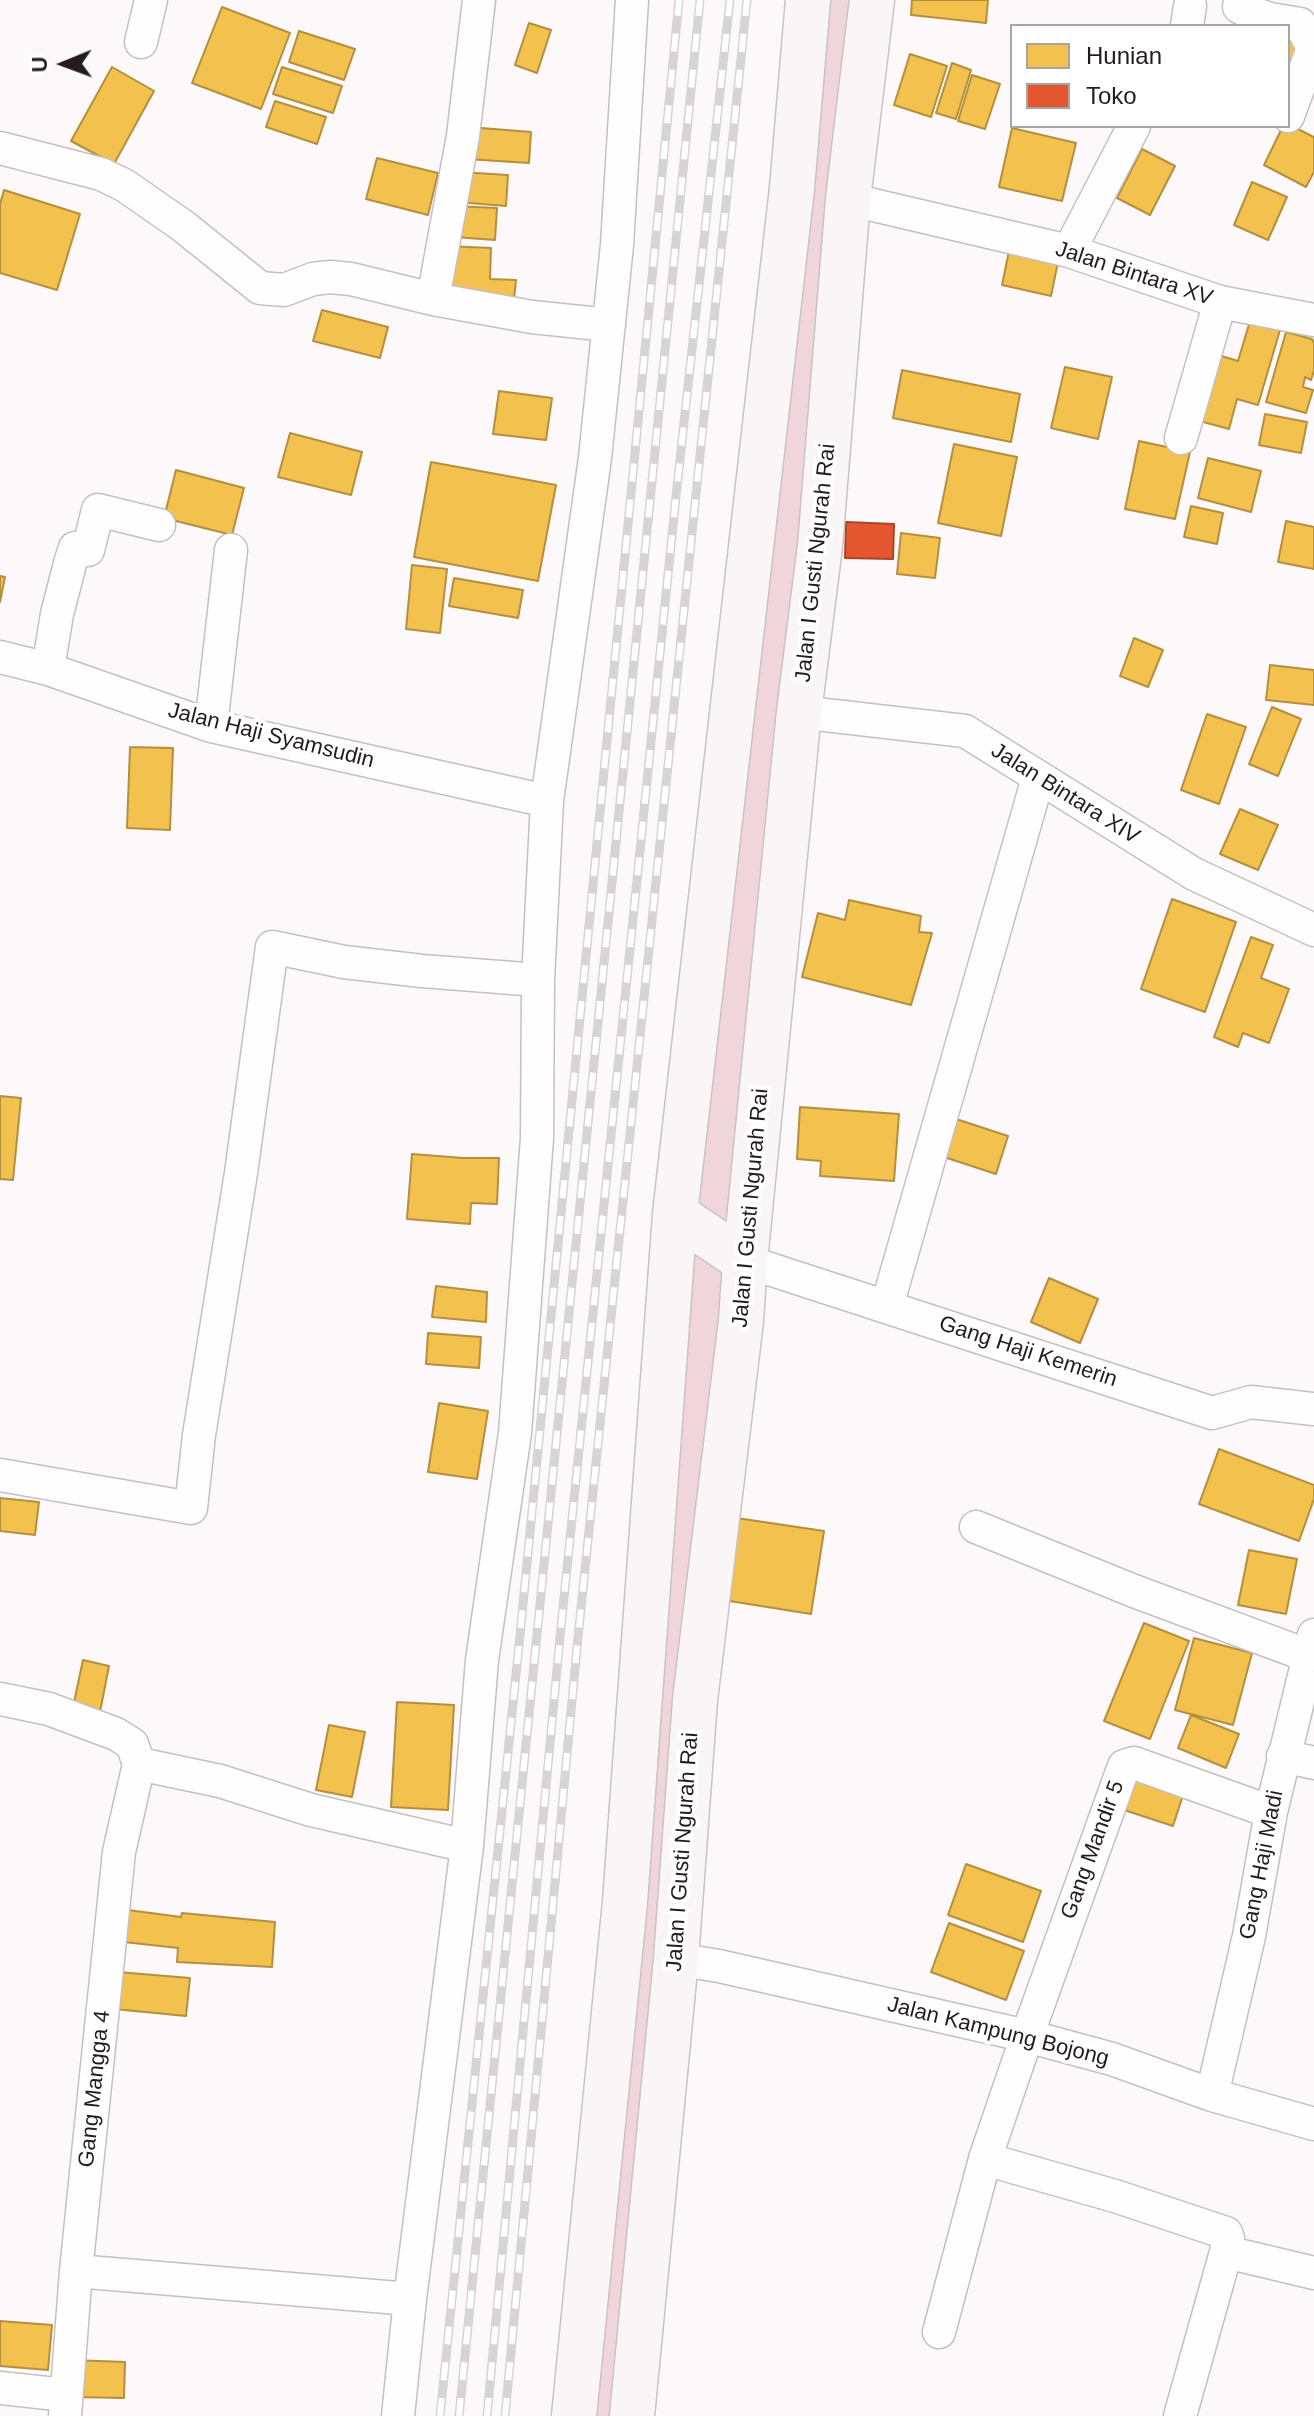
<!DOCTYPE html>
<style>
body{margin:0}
#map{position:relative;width:1314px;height:2416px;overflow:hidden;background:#fdf9fa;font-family:Helvetica,sans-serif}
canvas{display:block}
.legend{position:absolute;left:1010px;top:24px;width:280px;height:104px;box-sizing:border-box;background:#fff;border:2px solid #a8a4a5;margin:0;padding:10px 14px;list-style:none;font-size:24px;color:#251b1d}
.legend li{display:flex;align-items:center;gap:16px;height:40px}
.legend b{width:40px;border:2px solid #a8a4a5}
.north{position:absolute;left:24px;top:24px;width:80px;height:80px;-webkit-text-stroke:6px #fff;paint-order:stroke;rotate:269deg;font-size:22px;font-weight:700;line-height:32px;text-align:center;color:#251b1d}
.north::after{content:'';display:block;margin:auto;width:28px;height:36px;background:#251b1d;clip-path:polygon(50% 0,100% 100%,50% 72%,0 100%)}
</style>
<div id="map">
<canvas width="1314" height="2416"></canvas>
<ul class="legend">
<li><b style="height:22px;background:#f2c14e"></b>Hunian</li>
<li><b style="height:22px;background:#e4572e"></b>Toko</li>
</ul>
<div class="north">U</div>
</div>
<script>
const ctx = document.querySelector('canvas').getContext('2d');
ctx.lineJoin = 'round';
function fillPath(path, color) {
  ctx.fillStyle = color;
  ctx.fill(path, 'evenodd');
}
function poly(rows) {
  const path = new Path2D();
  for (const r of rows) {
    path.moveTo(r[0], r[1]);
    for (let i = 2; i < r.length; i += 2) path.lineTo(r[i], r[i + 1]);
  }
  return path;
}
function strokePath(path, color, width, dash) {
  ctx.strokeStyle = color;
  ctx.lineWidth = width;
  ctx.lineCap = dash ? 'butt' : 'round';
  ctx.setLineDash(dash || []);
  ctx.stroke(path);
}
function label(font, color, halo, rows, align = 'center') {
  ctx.font = font + ' Helvetica,sans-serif';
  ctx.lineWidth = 8;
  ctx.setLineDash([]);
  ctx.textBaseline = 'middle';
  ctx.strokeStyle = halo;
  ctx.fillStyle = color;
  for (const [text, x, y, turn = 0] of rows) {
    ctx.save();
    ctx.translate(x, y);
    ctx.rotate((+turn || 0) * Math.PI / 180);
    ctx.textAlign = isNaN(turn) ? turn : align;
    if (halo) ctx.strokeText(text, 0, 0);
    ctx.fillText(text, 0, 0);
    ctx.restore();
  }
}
const green = poly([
 [808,0,872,0,632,2416,574,2416]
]);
const homes = poly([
 [912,0,988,0,986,23,911,15,912,0],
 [222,7,290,33,261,109,192,83,222,7],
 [529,23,551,30,537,73,515,65,529,23],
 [299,31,355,49,344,80,289,62,299,31],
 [1288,34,1304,40,1288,79,1288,34],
 [910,54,947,66,931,117,894,105,910,54],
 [952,63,971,70,956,119,936,113,952,63],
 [112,67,154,91,114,164,71,141,112,67],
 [282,67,342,86,333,113,273,94,282,67],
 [972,75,1000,84,985,129,958,121,972,75],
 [275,101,326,117,317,144,266,127,275,101],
 [1288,124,1314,137,1314,172,1306,187,1264,165,1283,126,1288,124],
 [469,127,531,132,529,163,467,159,469,127],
 [1012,128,1076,143,1062,201,999,187,1012,128],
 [1142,149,1175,166,1150,215,1117,198,1142,149],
 [377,158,438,173,428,215,366,199,377,158],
 [459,172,508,175,506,206,457,202,459,172],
 [1252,182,1287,197,1268,240,1234,225,1252,182],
 [4,190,80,214,57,290,0,273,0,204,4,190],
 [455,206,497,208,495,240,454,237,455,206],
 [446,246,491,248,490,279,516,280,514,299,444,295,446,246],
 [1010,246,1059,257,1051,296,1002,285,1010,246],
 [322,310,388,327,380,358,313,341,322,310],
 [1250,321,1280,330,1258,405,1237,399,1229,429,1196,420,1215,354,1238,361,1250,321],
 [1286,332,1312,339,1314,343,1314,371,1311,380,1305,377,1303,387,1313,390,1306,413,1266,402,1286,332],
 [1065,367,1112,377,1098,439,1051,428,1065,367],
 [902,370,1020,394,1011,442,893,418,902,370],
 [499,391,552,398,546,440,493,434,499,391],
 [1265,414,1307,422,1301,453,1259,445,1265,414],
 [290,433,362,452,351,495,278,477,290,433],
 [1139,441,1190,452,1175,519,1125,509,1139,441],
 [954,444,1017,457,1001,536,938,523,954,444],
 [1208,458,1261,471,1251,512,1198,498,1208,458],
 [431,462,556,485,538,581,414,557,431,462],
 [176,470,244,488,232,535,164,518,176,470],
 [1191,506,1223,513,1217,544,1184,537,1191,506],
 [1286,521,1314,527,1314,569,1278,562,1286,521],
 [901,533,940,538,935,578,897,574,901,533],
 [412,565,447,569,440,633,406,629,412,565],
 [0,576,5,577,0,602,0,576],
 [454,578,523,590,518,618,449,606,454,578],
 [1134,638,1163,650,1148,687,1120,676,1134,638],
 [1270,665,1314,670,1314,705,1266,700,1270,665],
 [1272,707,1301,719,1278,776,1249,764,1272,707],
 [1207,714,1246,727,1219,804,1181,790,1207,714],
 [130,747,173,748,170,830,127,828,130,747],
 [1240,809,1278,825,1258,870,1220,854,1240,809],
 [1172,899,1236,922,1205,1012,1141,989,1172,899],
 [849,900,921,916,919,932,932,933,911,1005,802,977,818,913,845,920,849,900],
 [1251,937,1273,945,1261,978,1289,989,1269,1043,1243,1033,1238,1047,1214,1037,1251,937],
 [0,1096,21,1098,13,1180,0,1179,0,1096],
 [800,1107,899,1114,894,1181,820,1176,821,1161,797,1159,800,1107],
 [950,1117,1008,1136,996,1174,938,1155,950,1117],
 [412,1154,463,1158,499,1158,497,1204,471,1203,470,1224,407,1219,412,1154],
 [1049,1278,1098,1299,1080,1343,1031,1322,1049,1278],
 [436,1286,487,1292,486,1322,432,1317,436,1286],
 [428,1333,481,1337,479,1368,426,1364,428,1333],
 [439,1403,488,1411,477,1479,428,1472,439,1403],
 [1219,1449,1314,1485,1314,1499,1299,1541,1199,1504,1219,1449],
 [0,1498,39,1502,35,1535,0,1531,0,1498],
 [730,1517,824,1531,811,1614,717,1599,730,1517],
 [1249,1550,1297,1559,1286,1614,1238,1605,1249,1550],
 [1144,1623,1189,1641,1150,1739,1104,1721,1144,1623],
 [1194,1638,1252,1653,1233,1725,1175,1710,1194,1638],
 [83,1660,109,1666,100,1712,73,1707,83,1660],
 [397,1702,454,1705,448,1810,391,1807,397,1702],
 [1191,1715,1239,1734,1226,1768,1178,1748,1191,1715],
 [329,1725,365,1732,352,1797,316,1790,329,1725],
 [1133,1772,1185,1789,1173,1826,1121,1809,1133,1772],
 [966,1864,1041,1891,1023,1942,948,1915,966,1864],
 [128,1910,181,1917,182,1913,275,1922,272,1967,177,1962,178,1948,124,1942,128,1910],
 [949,1923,1024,1951,1006,2000,931,1972,949,1923],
 [118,1972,190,1978,186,2016,114,2009,118,1972],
 [0,2321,52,2325,48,2370,0,2366,0,2321],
 [72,2360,125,2362,124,2398,72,2397,72,2360]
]);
const shops = poly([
 [846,522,894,524,893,559,845,558,846,522]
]);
const street = poly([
 [1240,0,1239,7,1247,11,1270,19,1300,24,1313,48,1288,116],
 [1187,26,1190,6],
 [141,42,151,0],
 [0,148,101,174,124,185,183,226,260,288,284,290,313,279,330,277,351,279,433,299,532,317,609,325],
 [848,199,1069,251,1220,302,1314,320],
 [1069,251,1134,126],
 [433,299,463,136,479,0],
 [1181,438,1220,302],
 [0,657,48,669,211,726,547,801],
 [48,669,57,614,71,560,75,548,88,550,98,510,159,525],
 [799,712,965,731,1194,874,1314,930],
 [211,726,231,550],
 [745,1261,1212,1413,1251,1402,1314,1409],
 [887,1306,1038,778],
 [0,1475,191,1508,199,1435,241,1173,272,947,344,962,422,971,538,980],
 [976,1527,1134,1591,1309,1656],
 [0,1699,49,1709,116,1734,132,1744,139,1764,119,1852,76,2271,65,2416],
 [1283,1756,1314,1763],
 [139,1764,220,1781,311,1810,467,1846],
 [676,1959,719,1966,1027,2036,1112,2059,1212,2095,1314,2124],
 [1212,2095,1249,1936,1271,1812,1314,1635],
 [985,2159,1115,2196,1226,2233,1228,2238,1226,2252,1180,2416],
 [1226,2252,1314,2273],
 [76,2271,410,2299],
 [939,2332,985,2159,1027,2036,1124,1766,1134,1763,1271,1812],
 [0,2388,66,2395],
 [398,2416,410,2299,467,1846,482,1660,515,1433,537,1138,538,980,547,801,595,458,617,245,632,0]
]);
const primary = poly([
 [675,1214,745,1261],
 [574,2416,625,1902,675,1214,792,188,808,0],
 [632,2416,676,1959,695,1700,741,1321,745,1261,799,712,820,546,848,199,872,0]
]);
const rail = poly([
 [440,2416,520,1635,679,0],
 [459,2416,700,0],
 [487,2416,560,1637,676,496,730,0],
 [505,2416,578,1637,747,0]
]);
const streetNames = [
 ["Jalan Bintara XV",1134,274,18],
 ["Jalan I Gusti Ngurah Rai",816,563,-84],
 ["Jalan Haji Syamsudin",271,736,14],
 ["Jalan Bintara XIV",1065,794,32],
 ["Jalan I Gusti Ngurah Rai",751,1208,-85],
 ["Gang Haji Kemerin",1028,1352,18],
 ["Gang Mandir 5",1093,1850,-70],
 ["Jalan I Gusti Ngurah Rai",683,1852,-86],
 ["Gang Haji Madi",1262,1865,-79],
 ["Jalan Kampung Bojong",998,2032,14],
 ["Gang Mangga 4",95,2089,-84]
];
fillPath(green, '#f0d5dc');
fillPath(homes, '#f2c14e');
strokePath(homes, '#b48f3f', 2);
fillPath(shops, '#e4572e');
strokePath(shops, '#ab4529', 2);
strokePath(street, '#c6bfc1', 35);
strokePath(primary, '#cbc2c4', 47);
strokePath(street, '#fffefe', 32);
strokePath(primary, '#faf6f7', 44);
strokePath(rail, '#d6d4d5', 9);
strokePath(rail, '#fff', 6, [18]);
label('22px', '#251b1d', '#fff', streetNames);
</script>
